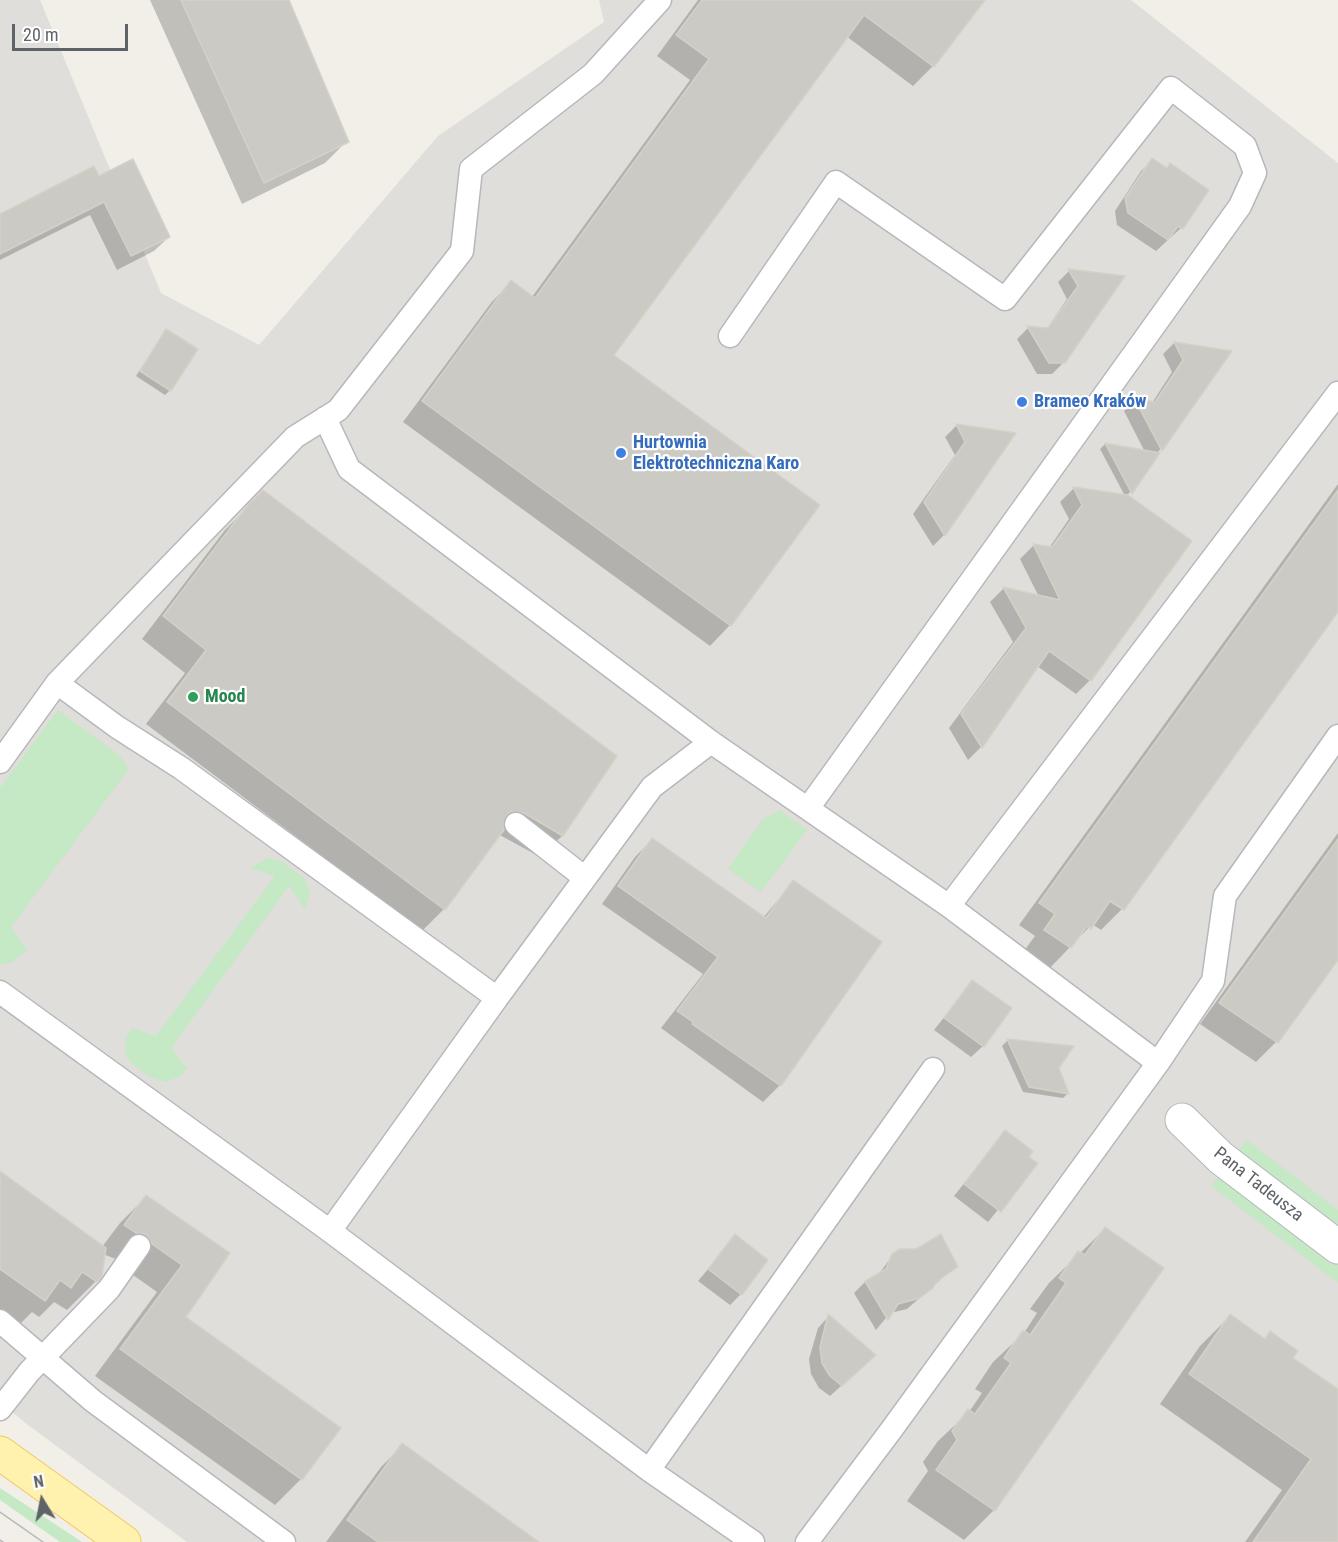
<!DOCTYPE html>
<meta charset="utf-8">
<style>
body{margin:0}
#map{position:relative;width:1338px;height:1542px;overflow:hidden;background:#f1efe8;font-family:"Roboto Condensed",sans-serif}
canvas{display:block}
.north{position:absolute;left:12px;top:1470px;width:60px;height:60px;-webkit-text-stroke:4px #fff;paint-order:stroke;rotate:350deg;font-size:16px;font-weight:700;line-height:24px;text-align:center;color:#5f6368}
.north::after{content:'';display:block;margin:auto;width:21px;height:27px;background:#5f6368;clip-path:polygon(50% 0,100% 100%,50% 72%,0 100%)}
.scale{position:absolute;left:12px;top:24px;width:116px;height:27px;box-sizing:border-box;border:3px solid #5f6368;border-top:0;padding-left:8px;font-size:18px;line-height:21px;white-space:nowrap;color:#5f6368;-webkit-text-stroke:4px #fff;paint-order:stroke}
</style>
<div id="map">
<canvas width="1338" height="1542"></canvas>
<div class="north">N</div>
<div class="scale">20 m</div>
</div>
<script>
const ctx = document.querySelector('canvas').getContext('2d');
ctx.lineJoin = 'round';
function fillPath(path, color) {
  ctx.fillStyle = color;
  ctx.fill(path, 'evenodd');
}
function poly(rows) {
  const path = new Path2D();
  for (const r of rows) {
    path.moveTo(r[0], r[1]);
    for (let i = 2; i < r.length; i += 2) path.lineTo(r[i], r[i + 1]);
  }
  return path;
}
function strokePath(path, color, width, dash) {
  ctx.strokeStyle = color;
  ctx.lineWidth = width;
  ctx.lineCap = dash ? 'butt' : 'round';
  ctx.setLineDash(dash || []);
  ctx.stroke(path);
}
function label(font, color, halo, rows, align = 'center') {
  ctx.font = font + ' "Roboto Condensed",sans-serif';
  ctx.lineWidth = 4.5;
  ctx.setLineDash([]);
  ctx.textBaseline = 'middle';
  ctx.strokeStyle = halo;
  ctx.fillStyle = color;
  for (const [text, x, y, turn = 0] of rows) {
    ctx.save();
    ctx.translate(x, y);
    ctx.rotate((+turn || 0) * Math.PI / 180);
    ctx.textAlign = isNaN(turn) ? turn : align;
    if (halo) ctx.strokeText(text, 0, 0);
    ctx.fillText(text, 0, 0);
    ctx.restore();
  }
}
const industrial = poly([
 [0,0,40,0,161,293,259,345,438,136,604,22,599,0,1131,0,1338,163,1338,1542,187,1542,28,1425,0,1402]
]);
const green = poly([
 [58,710,119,755,129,769,11,927,27,950,11,963,0,964,0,788],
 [780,810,807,830,761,892,728,869,763,819],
 [268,858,283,862,305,879,310,893,305,909,289,886,171,1048,187,1068,181,1075,167,1082,152,1078,132,1064,126,1056,125,1041,128,1034,132,1028,156,1036,275,876,250,868],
 [1247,1140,1338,1210,1338,1228,1238,1151],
 [1220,1175,1338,1264,1338,1283,1211,1186],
 [0,1488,64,1530,82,1542,60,1542,0,1500]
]);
const shadow = poly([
 [150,0,287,0,347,141,325,163,242,204],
 [698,0,983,0,933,66,913,86,846,36,612,355,817,505,730,625,710,646,403,422,491,303,511,282,532,297,690,80,657,56],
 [1153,160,1207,190,1181,228,1156,251,1117,225,1115,211,1141,171],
 [98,178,169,237,154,251,117,270,90,215,0,260,0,215],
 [1069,271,1122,277,1064,362,1052,374,1037,374,1017,339,1028,328,1046,330,1067,299,1058,282],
 [161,337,170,390,165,395,136,376],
 [1174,343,1229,352,1127,496,1190,542,1090,680,1076,694,1037,666,981,747,968,760,949,728,1013,642,990,602,1003,589,1039,597,1020,559,1033,546,1049,548,1069,519,1060,502,1073,489,1125,496,1100,449,1105,444,1145,452,1124,411,1135,400,1152,403,1172,372,1163,354],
 [956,426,1013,435,944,535,933,546,913,514,955,455,945,437],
 [1338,484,1338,610,1122,909,1101,930,1092,924,1049,969,1024,951,1035,936,1019,925],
 [263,492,615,756,562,836,540,857,498,834,444,909,422,931,146,724,185,673,142,639,225,530],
 [1338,833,1338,956,1276,1042,1256,1062,1200,1024],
 [652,840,763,918,793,882,780,1085,763,1102,661,1028,703,974,602,904,635,857],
 [973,981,983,1046,971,1057,934,1030],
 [1007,1041,1071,1048,1057,1068,1068,1093,1063,1098,1023,1092,1002,1046],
 [1005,1132,1036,1163,988,1222,954,1196],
 [0,1173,102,1247,120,1223,146,1197,227,1254,183,1317,301,1479,275,1505,95,1376,157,1292,126,1270,121,1261,103,1254,97,1280,67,1310,54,1302,39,1317,32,1312,14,1330,0,1320],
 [1105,1229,994,1510,964,1540,907,1501,928,1471,923,1462,938,1441,969,1412,982,1393,975,1389,993,1362,1024,1333,1037,1313,1030,1309,1049,1283],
 [736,1236,741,1294,730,1305,698,1281],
 [893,1255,956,1266,907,1309,890,1313,876,1330,854,1293,865,1282,878,1275],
 [1230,1316,1264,1340,1270,1333,1291,1358,1338,1391,1338,1542,1245,1542,1282,1490,1160,1404,1200,1346],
 [828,1317,863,1366,830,1396,819,1388,811,1374,809,1359,818,1328],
 [403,1445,536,1542,326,1542,381,1467]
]);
const building = poly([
 [181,0,289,0,349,142,264,183,181,0],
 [702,0,985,0,934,67,864,15,614,355,820,505,731,626,422,401,511,280,535,298,709,59,676,35,702,0],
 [1152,158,1167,168,1170,163,1209,190,1183,229,1178,226,1168,240,1128,213,1125,198,1152,158],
 [133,159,170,237,131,256,104,202,0,254,0,214,94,166,99,176,133,159],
 [1068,269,1125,276,1065,363,1049,363,1027,326,1048,328,1078,286,1068,269],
 [166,329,198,349,171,391,140,371,166,329],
 [1174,342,1232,351,1162,451,1134,398,1155,402,1183,360,1174,342],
 [956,424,1016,433,945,536,924,502,965,442,956,424],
 [1105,443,1160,453,1132,494,1105,443],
 [1073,487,1128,495,1192,541,1091,681,1049,651,982,748,961,714,1026,628,1003,587,1060,600,1033,544,1052,547,1082,505,1073,487],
 [263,490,617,756,563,836,524,813,510,812,503,822,504,830,445,910,167,702,206,650,163,616,247,506,263,490],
 [1338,490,1338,612,1124,910,1110,901,1091,929,1087,926,1071,948,1044,930,1055,914,1039,903,1338,490],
 [652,838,766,918,793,880,882,942,781,1086,692,1024,693,1022,677,1011,718,957,618,886,652,838],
 [1338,839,1338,960,1278,1043,1219,1003,1338,839],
 [972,980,1012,1008,984,1047,944,1018,972,980],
 [1007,1039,1074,1046,1059,1068,1069,1094,1029,1087,1007,1039],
 [1005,1130,1033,1151,1029,1157,1038,1163,1001,1212,964,1184,1005,1130],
 [0,1171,106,1248,102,1276,97,1282,82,1272,71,1288,60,1280,45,1301,0,1269,0,1171],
 [146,1195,230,1253,186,1317,341,1428,302,1480,120,1349,182,1265,152,1244,147,1235,136,1233,124,1225,146,1195],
 [1105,1227,1164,1268,995,1511,936,1470,957,1440,952,1431,968,1409,975,1414,1011,1363,1004,1358,1023,1330,1030,1335,1066,1283,1059,1278,1078,1251,1085,1255,1105,1227],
 [735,1234,768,1260,742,1295,708,1269,735,1234],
 [941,1234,958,1267,937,1281,933,1288,920,1298,898,1304,888,1320,865,1281,886,1269,892,1254,900,1249,916,1249,941,1234],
 [828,1314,876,1355,842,1386,830,1376,822,1363,820,1347,828,1314],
 [1230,1314,1265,1339,1270,1331,1298,1351,1293,1358,1338,1389,1338,1542,1253,1542,1311,1459,1189,1374,1230,1314],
 [402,1443,539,1542,378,1542,347,1520,402,1443]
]);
const service = poly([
 [730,336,836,182,1005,299,1171,88,1245,146,1255,173,1240,206,809,807],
 [325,418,349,469,711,742,949,906],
 [57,683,117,727,181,768,497,998,330,1231],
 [0,762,57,683,295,437,338,410,462,251,471,169,593,74,660,0],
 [516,824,585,878],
 [0,992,330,1231,649,1470,753,1542],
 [497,998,652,787,711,742],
 [1158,1063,949,906,1338,393],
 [0,1321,93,1401,284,1542],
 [0,1409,29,1372,109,1289,139,1246],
 [649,1470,933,1069],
 [807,1542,892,1429,1158,1063,1213,981,1225,896,1338,736]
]);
const minor = poly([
 [1182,1120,1221,1158,1338,1247]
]);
const primary = poly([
 [0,1453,124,1542]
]);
const tram = poly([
 [0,1512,43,1542],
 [0,1540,3,1542]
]);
const markers = [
 [1022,402,6,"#3f7fe0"],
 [621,453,6,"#3f7fe0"],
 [193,697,6,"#2e9e5b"]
];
const shopNames = [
 ["Brameo Kraków",1034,402],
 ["Hurtownia",633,443],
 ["Elektrotechniczna Karo",633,464]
];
const leisureNames = [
 ["Mood",205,697]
];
const streetNames = [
 ["Pana Tadeusza",1258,1185,38]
];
fillPath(industrial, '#e0deda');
fillPath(green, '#c5e8c5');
fillPath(shadow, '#0003');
fillPath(building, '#cccac5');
strokePath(building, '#d6d1c6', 1.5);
strokePath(service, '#b5b8bc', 25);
strokePath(minor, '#b5b8bc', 35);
strokePath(primary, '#f2c960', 35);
strokePath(service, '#fff', 22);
strokePath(minor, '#fff', 33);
strokePath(primary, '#fff2af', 33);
strokePath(tram, '#b6b7b8', 1.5);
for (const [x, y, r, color] of markers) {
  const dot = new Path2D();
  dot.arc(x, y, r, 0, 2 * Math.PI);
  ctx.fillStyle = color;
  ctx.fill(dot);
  strokePath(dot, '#fff', 2);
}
label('bold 18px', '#366cbe', '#fff', shopNames, 'left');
label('bold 18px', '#27864d', '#fff', leisureNames, 'left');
label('18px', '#5f6368', '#fff', streetNames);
</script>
